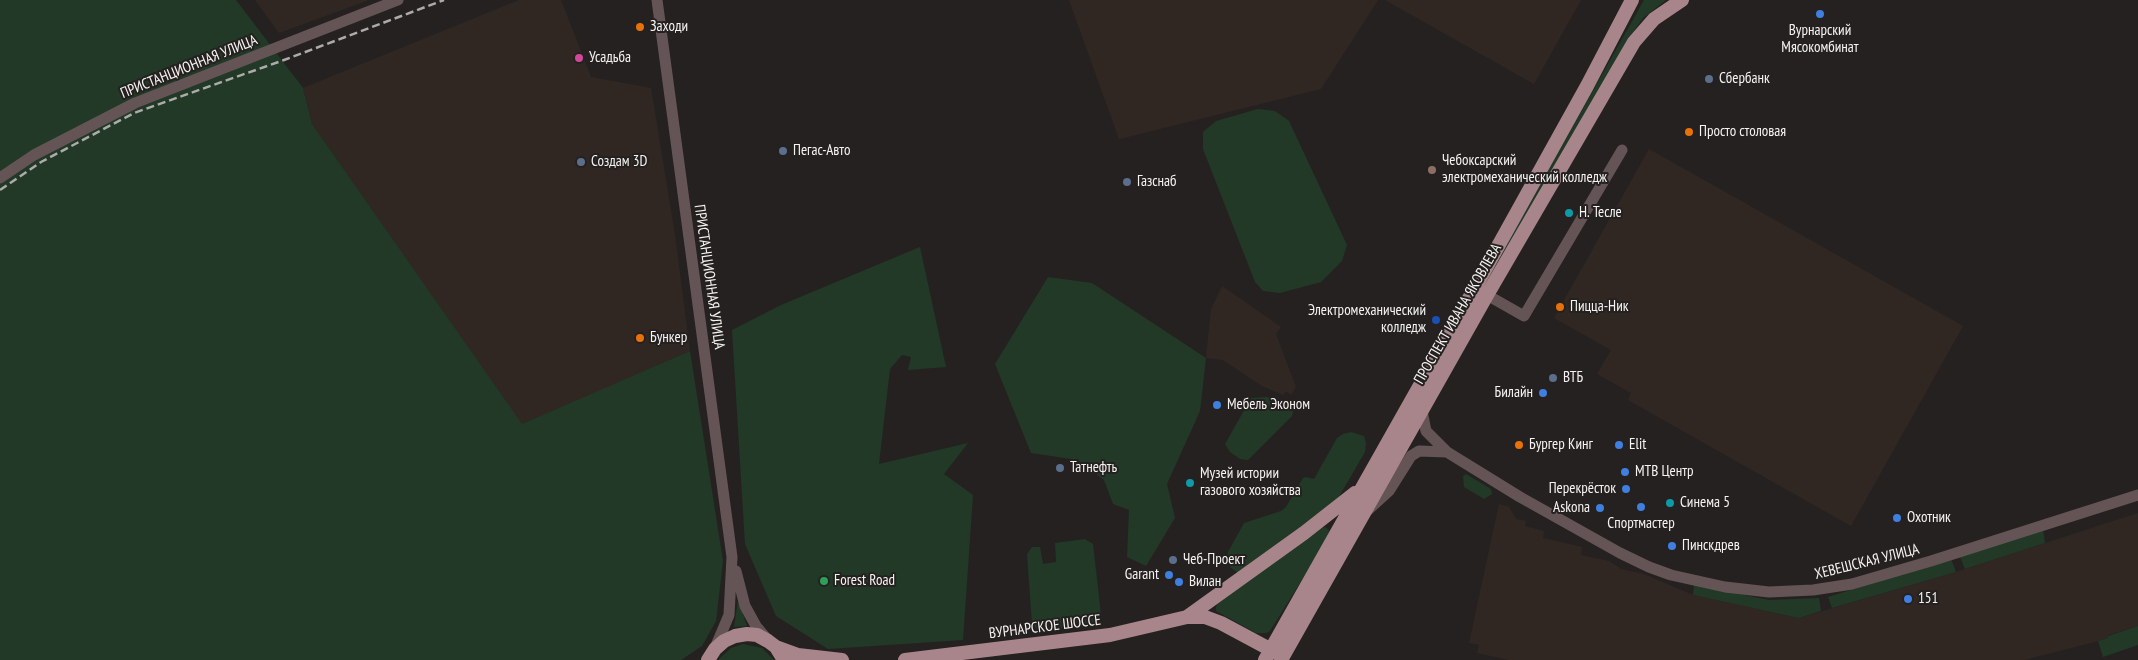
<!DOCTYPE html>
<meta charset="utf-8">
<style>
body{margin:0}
canvas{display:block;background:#242120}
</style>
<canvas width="2138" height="660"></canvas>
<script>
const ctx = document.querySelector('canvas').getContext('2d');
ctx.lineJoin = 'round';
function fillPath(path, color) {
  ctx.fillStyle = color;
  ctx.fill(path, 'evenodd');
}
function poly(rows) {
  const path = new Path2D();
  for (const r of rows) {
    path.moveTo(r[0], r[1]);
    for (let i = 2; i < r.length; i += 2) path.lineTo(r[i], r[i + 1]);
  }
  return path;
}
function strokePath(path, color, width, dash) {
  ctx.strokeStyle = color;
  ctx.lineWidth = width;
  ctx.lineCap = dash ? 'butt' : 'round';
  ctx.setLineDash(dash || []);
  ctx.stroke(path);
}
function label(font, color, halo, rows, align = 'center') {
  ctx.font = font + ' "PT Sans Narrow",sans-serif';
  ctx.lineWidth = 4;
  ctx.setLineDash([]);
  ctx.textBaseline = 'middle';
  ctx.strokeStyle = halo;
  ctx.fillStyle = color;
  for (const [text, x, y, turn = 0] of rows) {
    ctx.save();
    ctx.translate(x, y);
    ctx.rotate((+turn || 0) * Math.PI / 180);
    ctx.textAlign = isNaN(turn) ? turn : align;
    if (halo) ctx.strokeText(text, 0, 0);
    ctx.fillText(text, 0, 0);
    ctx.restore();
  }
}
const built = poly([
 [255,0,369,0,279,33],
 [519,0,561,0,591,77,651,88,675,235,690,351,522,425,312,124,303,88],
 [1069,0,1378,0,1321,89,1119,139],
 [1385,0,1581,0,1534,84],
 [1649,149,1963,326,1851,526,1628,400,1631,393,1597,374,1611,350,1554,318],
 [1222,286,1281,327,1276,334,1296,387,1291,395,1286,391,1283,395,1262,386,1223,360,1206,358,1211,309],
 [1499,504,1509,507,1516,519,1526,521,1525,526,1544,531,1543,538,1582,547,1581,555,1609,561,1621,569,1644,574,1693,595,1799,618,1956,572,2138,513,2138,626,2108,635,2108,638,2098,641,2024,660,1509,660,1477,653,1479,645,1469,643]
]);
const green = poly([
 [0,0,236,0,303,88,312,124,522,424,690,351,723,561,716,621,702,646,681,660,0,660],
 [1644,0,1666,0,1643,18,1626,42,1285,644,1282,643],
 [1258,109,1275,111,1289,121,1347,245,1342,261,1321,282,1280,293,1263,291,1255,282,1203,149,1203,132,1216,121],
 [920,247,946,367,908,370,911,357,902,355,890,369,879,464,968,443,944,474,973,495,963,640,828,649,776,616,745,544,732,330,781,305],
 [1048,277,1092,283,1206,358,1200,411,1167,484,1175,518,1146,566,1127,557,1129,510,1113,504,1104,480,1078,460,1031,453,995,364],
 [1267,397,1290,406,1293,411,1292,416,1248,460,1240,459,1230,452,1225,444,1251,398],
 [1351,432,1364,436,1366,443,1365,452,1337,500,1243,572,1237,572,1231,568,1227,562,1228,552,1244,523,1281,511,1286,507,1303,478,1306,477,1314,479,1337,438,1343,434],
 [1466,474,1491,489,1492,494,1484,499,1464,487,1463,476],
 [1325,527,1329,530,1328,538,1270,631,1266,633,1256,633,1216,611,1216,607,1219,601,1319,529],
 [2043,529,2045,543,1965,569,1960,557],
 [1085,539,1093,544,1101,615,1095,626,1039,631,1032,624,1027,554,1032,547,1040,547,1043,564,1056,562,1055,543],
 [1951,559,1956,572,1832,608,1828,597],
 [1694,585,1769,600,1819,598,1821,611,1799,618,1693,595],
 [738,600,747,626,734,627],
 [2138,626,2138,645,2103,657,2098,641,2108,638,2108,636],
 [743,644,762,648,774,660,718,660,731,648]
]);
const minor = poly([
 [657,0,732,557,729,615,715,648],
 [0,178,34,155,135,103,398,0],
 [1487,295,1524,316,1622,150],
 [1422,411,1426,431,1447,452,1520,497,1620,553,1649,567,1671,575,1725,587,1769,592,1813,590,1852,584,1931,561,2138,495],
 [1367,511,1389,491,1411,456,1419,451,1447,452],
 [736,571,745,606,756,626,767,639]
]);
const major = poly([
 [1187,617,1304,533,1355,493],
 [776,647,798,655,842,660],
 [708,660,715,649,724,641,735,636,747,634,757,635,768,641,776,647,784,660],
 [905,660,1110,635,1187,617,1205,617,1221,623,1277,653],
 [1265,660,1471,295,1587,86,1632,0],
 [1281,660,1487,295,1634,42,1654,19,1682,0]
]);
const rail = poly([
 [0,190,41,162,134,113,284,60,444,0]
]);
const markers = [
 [1820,14,5,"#3f7fe0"],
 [640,27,5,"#e8710a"],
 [579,58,5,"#d1479c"],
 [1709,79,5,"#5c6f8a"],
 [1689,132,5,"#e8710a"],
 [783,151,5,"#5c6f8a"],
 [581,162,5,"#5c6f8a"],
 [1432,170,5,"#8d6e63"],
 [1127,182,5,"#5c6f8a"],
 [1569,213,5,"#0f9aa8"],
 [1560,307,5,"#e8710a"],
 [1436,320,5,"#1a4fb4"],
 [640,338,5,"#e8710a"],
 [1553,378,5,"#5c6f8a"],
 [1543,393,5,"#3f7fe0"],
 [1217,405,5,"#3f7fe0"],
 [1519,445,5,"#e8710a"],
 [1619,445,5,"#3f7fe0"],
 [1060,468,5,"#5c6f8a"],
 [1625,472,5,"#3f7fe0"],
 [1190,483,5,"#0f9aa8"],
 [1626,489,5,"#3f7fe0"],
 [1670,503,5,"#0f9aa8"],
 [1641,507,5,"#3f7fe0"],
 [1600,508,5,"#3f7fe0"],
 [1897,518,5,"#3f7fe0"],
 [1672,546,5,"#3f7fe0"],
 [1173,560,5,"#5c6f8a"],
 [1169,575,5,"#3f7fe0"],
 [824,581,5,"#2e9e5b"],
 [1179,582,5,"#3f7fe0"],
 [1908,599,5,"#3f7fe0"]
];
const poiNames = [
 ["Заходи",650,27],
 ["Вурнарский",1820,31,"center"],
 ["Мясокомбинат",1820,48,"center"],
 ["Усадьба",589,58],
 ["Сбербанк",1719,79],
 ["Просто столовая",1699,132],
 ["Пегас-Авто",793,151],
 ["Чебоксарский",1442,161],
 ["электромеханический колледж",1442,178],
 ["Создам 3D",591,162],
 ["Газснаб",1137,182],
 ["Н. Тесле",1579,213],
 ["Пицца-Ник",1570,307],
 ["Электромеханический",1426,311,"right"],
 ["колледж",1426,328,"right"],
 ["Бункер",650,338],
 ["ВТБ",1563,378],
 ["Билайн",1533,393,"right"],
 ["Мебель Эконом",1227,405],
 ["Бургер Кинг",1529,445],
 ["Elit",1629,445],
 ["Татнефть",1070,468],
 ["МТВ Центр",1635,472],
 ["Музей истории",1200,474],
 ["газового хозяйства",1200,491],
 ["Перекрёсток",1616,489,"right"],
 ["Синема 5",1680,503],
 ["Askona",1590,508,"right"],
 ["Охотник",1907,518],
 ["Спортмастер",1641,524,"center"],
 ["Пинскдрев",1682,546],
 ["Чеб-Проект",1183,560],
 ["Garant",1159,575,"right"],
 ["Forest Road",834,581],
 ["Вилан",1189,582],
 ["151",1918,599]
];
const streetNames = [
 ["ПРИСТАНЦИОННАЯ УЛИЦА",189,67,-22],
 ["ПРИСТАНЦИОННАЯ УЛИЦА",709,277,82],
 ["ПРОСПЕКТ ИВАНА ЯКОВЛЕВА",1458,314,-60],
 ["ХЕВЕШСКАЯ УЛИЦА",1867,562,-14],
 ["ВУРНАРСКОЕ ШОССЕ",1045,627,-7]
];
fillPath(built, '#302723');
fillPath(green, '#213926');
strokePath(minor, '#655456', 11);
strokePath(major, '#a8858a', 14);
strokePath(rail, '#adabaa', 2.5, [8, 4]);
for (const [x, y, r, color] of markers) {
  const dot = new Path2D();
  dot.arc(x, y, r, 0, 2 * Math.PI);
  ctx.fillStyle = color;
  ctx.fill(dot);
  strokePath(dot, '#242120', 2);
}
label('15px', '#f6f4f3', '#242120', poiNames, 'left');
label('15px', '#f6f4f3', '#242120', streetNames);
</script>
